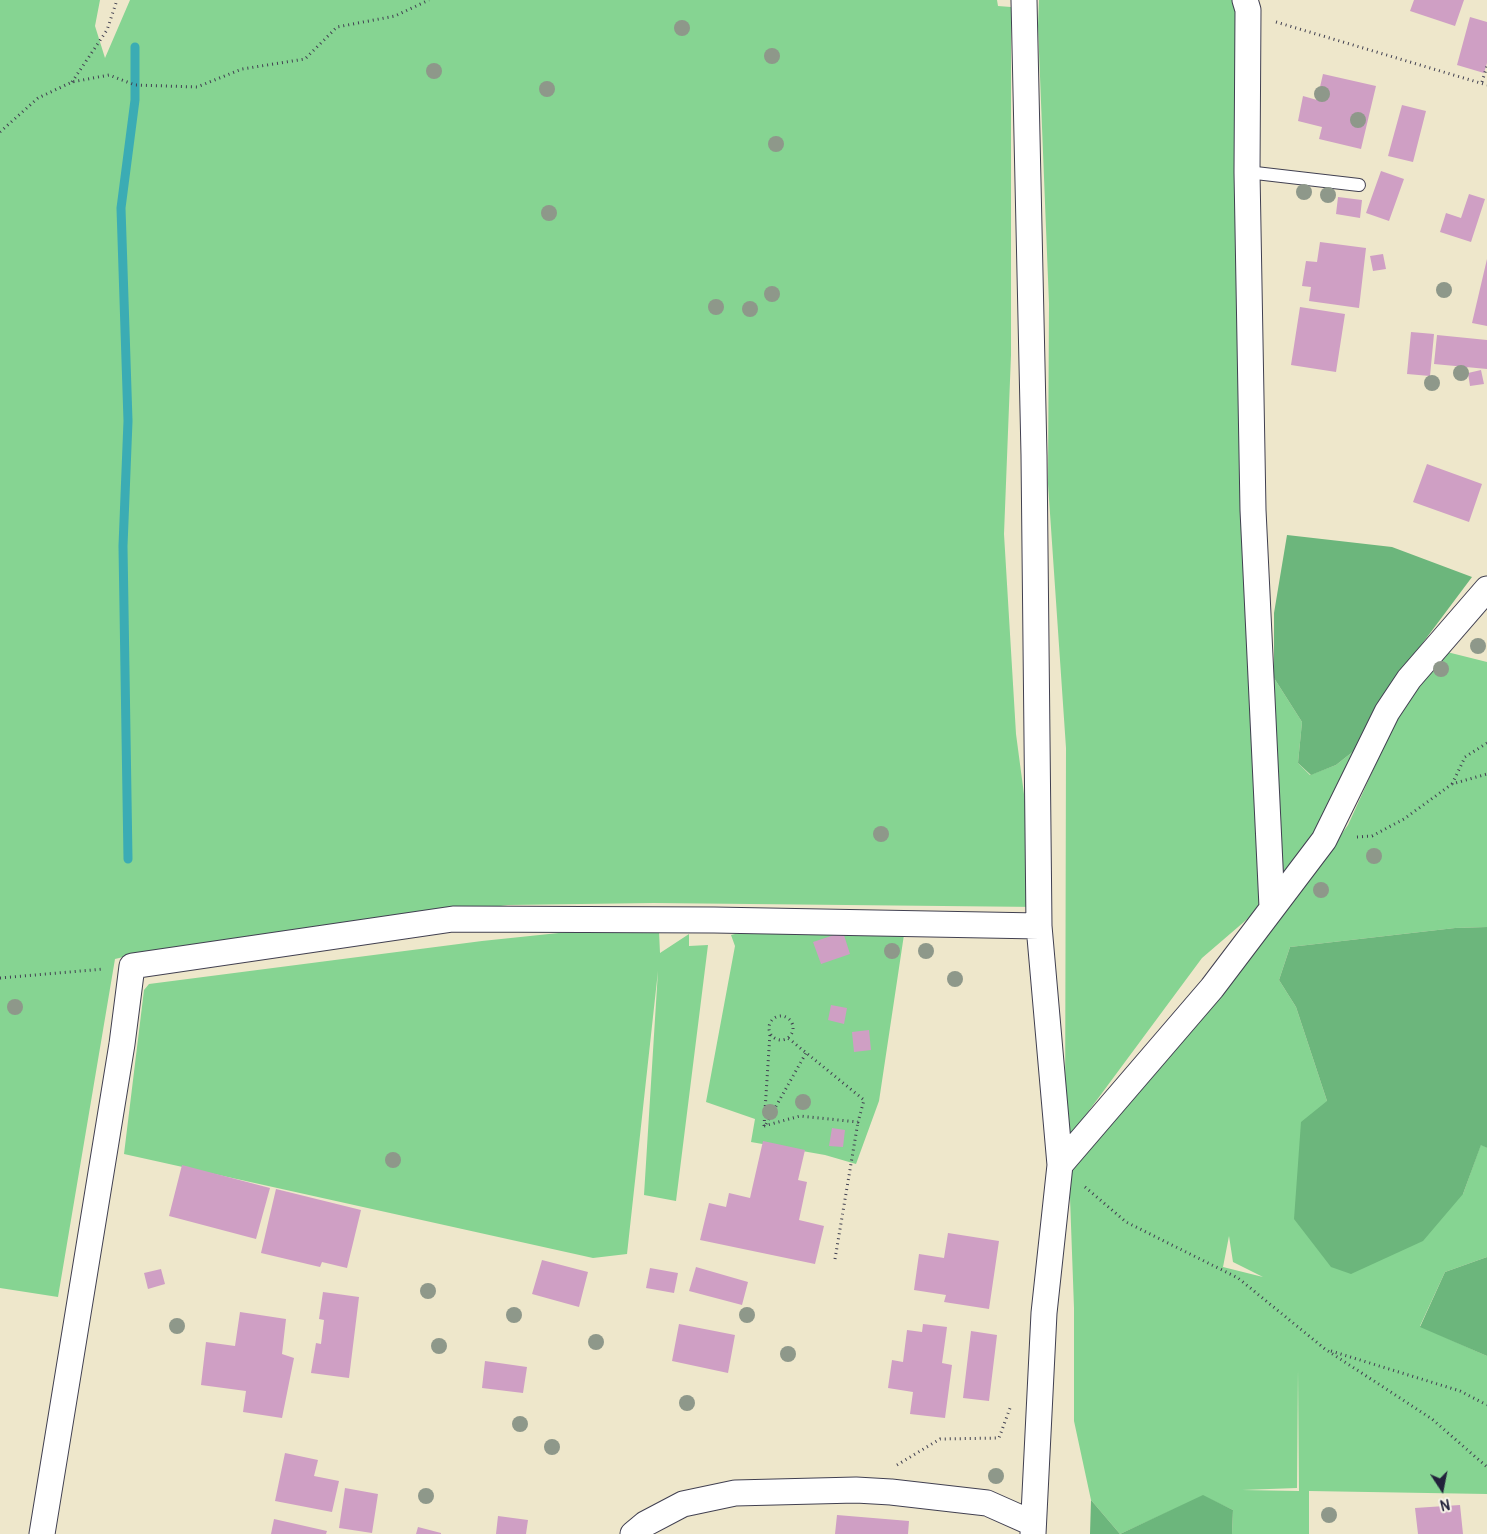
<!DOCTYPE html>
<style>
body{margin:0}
#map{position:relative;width:1487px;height:1534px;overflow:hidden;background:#eee7cb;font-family:Pangolin,sans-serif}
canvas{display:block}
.north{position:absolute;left:1417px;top:1464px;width:50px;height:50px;-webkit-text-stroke:4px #f7f3e8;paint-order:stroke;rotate:169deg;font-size:14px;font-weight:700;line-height:20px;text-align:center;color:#22223b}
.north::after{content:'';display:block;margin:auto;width:18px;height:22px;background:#22223b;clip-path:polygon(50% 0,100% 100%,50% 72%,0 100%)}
</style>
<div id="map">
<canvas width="1487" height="1534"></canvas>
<div class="north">N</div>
</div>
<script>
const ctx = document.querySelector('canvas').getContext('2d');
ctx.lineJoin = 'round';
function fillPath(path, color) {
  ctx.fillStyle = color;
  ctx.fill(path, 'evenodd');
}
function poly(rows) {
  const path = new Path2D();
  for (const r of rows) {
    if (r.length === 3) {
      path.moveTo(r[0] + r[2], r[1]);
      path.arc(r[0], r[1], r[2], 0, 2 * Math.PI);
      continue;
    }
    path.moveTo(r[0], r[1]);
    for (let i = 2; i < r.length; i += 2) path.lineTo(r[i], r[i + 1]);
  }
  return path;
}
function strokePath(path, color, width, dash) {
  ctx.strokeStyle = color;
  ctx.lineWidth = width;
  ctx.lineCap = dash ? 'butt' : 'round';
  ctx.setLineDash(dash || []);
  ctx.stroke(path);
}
const green = poly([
 [0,0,100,0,95,26,105,58,130,0,997,0,998,6,1011,7,1011,355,1004,534,1016,734,1039,907,654,903,508,905,140,953,115,959,58,1297,0,1288],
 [125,355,132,410,125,512,128,421],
 [1039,0,1240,0,1266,903,1202,958,1065,1143,1066,748,1048,484,1049,304,1038,26],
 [1439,650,1487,662,1487,927,1455,928,1290,947,1279,980,1296,1007,1327,1101,1463,1194,1481,1144,1487,1148,1487,1257,1445,1272,1420,1326,1487,1356,1487,1494,1309,1491,1309,1534,1232,1534,1233,1510,1203,1496,1120,1534,1091,1500,1074,1421,1074,1308,1069,1170,1320,864,1348,825,1412,685],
 [1229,1236,1233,1262,1263,1277,1223,1267],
 [1298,1370,1299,1491,1242,1490,1297,1488],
 [1274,678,1302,722,1298,763,1310,775,1336,765,1355,750,1319,834,1280,885],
 [905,928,879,1101,856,1164,825,1155,751,1142,755,1119,706,1102,735,946,731,935,747,931],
 [597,929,659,931,660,953,689,934,689,946,708,945,676,1201,644,1195,658,971,627,1254,593,1258,124,1154,144,990,149,984,482,941]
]);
const forest = poly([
 [1287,535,1392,547,1472,577,1398,676,1355,750,1336,765,1311,775,1298,763,1302,722,1274,678,1274,613],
 [1487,927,1487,1148,1481,1145,1463,1194,1423,1241,1351,1274,1331,1267,1294,1219,1301,1122,1327,1101,1296,1007,1279,980,1290,947,1455,928],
 [1487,1257,1487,1356,1420,1327,1445,1272],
 [1203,1495,1233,1510,1232,1534,1120,1534],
 [1091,1500,1120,1534,1090,1534]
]);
const stream = poly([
 [128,859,123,546,128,421,121,208,135,100,135,47]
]);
const building = poly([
 [1414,0,1464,0,1455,26,1410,11],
 [1470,17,1487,22,1487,63,1484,73,1457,65],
 [1323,74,1376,86,1361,149,1319,139,1322,127,1298,121,1303,96,1317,100],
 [1402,105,1426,111,1413,162,1388,156],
 [1381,171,1404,179,1389,221,1366,213],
 [1469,194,1485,199,1471,242,1440,232,1446,213,1461,218],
 [1338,197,1362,200,1360,218,1336,214],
 [1320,242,1366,248,1359,308,1309,301,1311,287,1302,286,1306,261,1317,262],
 [1383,254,1386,269,1373,271,1370,256],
 [1487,259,1487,326,1472,323],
 [1300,307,1345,314,1336,372,1291,365],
 [1411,332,1434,334,1430,376,1407,374],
 [1437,335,1487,340,1487,369,1434,364],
 [1481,370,1484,384,1470,386,1468,373],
 [1427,464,1482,484,1469,522,1413,502],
 [843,932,850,954,821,964,813,942],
 [831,1005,847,1008,844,1024,828,1020],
 [869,1030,871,1050,854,1052,852,1032],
 [832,1128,845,1130,843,1147,829,1146],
 [763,1141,805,1150,798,1180,807,1182,799,1220,824,1226,815,1264,700,1240,709,1203,726,1207,729,1193,750,1198],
 [182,1165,270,1188,256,1239,169,1216],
 [276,1189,361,1210,347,1268,322,1262,320,1267,261,1253],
 [948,1233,999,1241,989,1309,944,1302,946,1295,914,1290,919,1254,944,1258],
 [542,1260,588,1272,579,1307,532,1294],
 [696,1267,748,1282,742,1305,689,1291],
 [650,1268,678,1273,674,1293,646,1288],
 [161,1269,165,1284,148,1289,144,1273],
 [323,1292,359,1297,349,1378,311,1373,316,1343,321,1344,324,1320,319,1319],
 [240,1312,286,1319,282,1354,294,1358,282,1418,243,1412,246,1391,201,1385,206,1342,235,1346],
 [679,1324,735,1335,728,1373,672,1361],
 [923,1324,947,1327,942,1363,952,1365,945,1418,910,1414,913,1392,888,1388,892,1360,903,1362,907,1330,922,1332],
 [971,1331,997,1335,989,1401,963,1398],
 [485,1361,527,1367,523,1393,482,1388],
 [285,1453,318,1460,314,1476,339,1481,332,1512,275,1501],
 [345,1488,378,1494,372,1533,339,1528],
 [1460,1505,1463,1534,1418,1534,1415,1508],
 [837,1515,909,1521,908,1534,835,1534],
 [498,1516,528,1520,526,1534,496,1534],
 [274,1519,327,1531,326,1534,271,1534],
 [418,1527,441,1533,441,1534,416,1534]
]);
const path = poly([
 [1276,22,1487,85],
 [72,82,107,30,117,0],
 [1482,82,1487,66],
 [0,132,38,98,72,82,109,75,135,85,197,87,242,69,305,59,337,27,395,16,429,0],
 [1452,784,1465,757,1487,743],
 [1357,837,1372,836,1404,819,1452,784,1487,774],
 [0,978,104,969],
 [781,1028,12],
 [766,1124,806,1053],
 [764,1126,800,1116,858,1122,864,1100,788,1038],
 [764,1126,770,1033],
 [1085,1187,1126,1222,1238,1278,1325,1349,1432,1419,1487,1467],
 [835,1259,858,1122],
 [1331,1351,1460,1391,1487,1405],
 [897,1465,940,1439,999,1438,1010,1408]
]);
const lane = poly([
 [1247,172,1359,185]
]);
const street = poly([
 [1024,0,1034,455,1039,926,1060,1165,1044,1313,1033,1534],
 [1245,0,1248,10,1247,172,1253,510,1272,907],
 [1060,1165,1212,988,1324,840,1387,712,1409,679,1487,589],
 [42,1534,122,1044,132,966,453,919,714,920,1039,926],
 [633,1534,645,1524,683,1504,735,1493,856,1490,891,1492,987,1503,1032,1523]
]);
const trees = [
 [682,28],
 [772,56],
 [434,71],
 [547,89],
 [1322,94],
 [1358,120],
 [776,144],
 [1304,192],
 [1328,195],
 [549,213],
 [1444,290],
 [772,294],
 [716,307],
 [750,309],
 [1461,373],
 [1432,383],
 [1478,646],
 [1441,669],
 [881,834],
 [1374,856],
 [1321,890],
 [892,951],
 [926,951],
 [955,979],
 [15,1007],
 [803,1102],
 [770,1112],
 [393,1160],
 [428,1291],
 [514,1315],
 [747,1315],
 [177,1326],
 [596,1342],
 [439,1346],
 [788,1354],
 [687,1403],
 [520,1424],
 [552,1447],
 [996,1476],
 [426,1496],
 [1329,1515]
];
fillPath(green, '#86d492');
fillPath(forest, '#6cb67c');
strokePath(stream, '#3bacb4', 9);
fillPath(building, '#cf9fc4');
strokePath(lane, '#414051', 14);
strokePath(street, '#414051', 27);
strokePath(path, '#414051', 3, [1, 4]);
strokePath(lane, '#fff', 12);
strokePath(street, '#fff', 25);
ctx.fillStyle = '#8e988a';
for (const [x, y] of trees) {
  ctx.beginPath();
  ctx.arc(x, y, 8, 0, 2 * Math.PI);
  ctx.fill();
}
</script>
